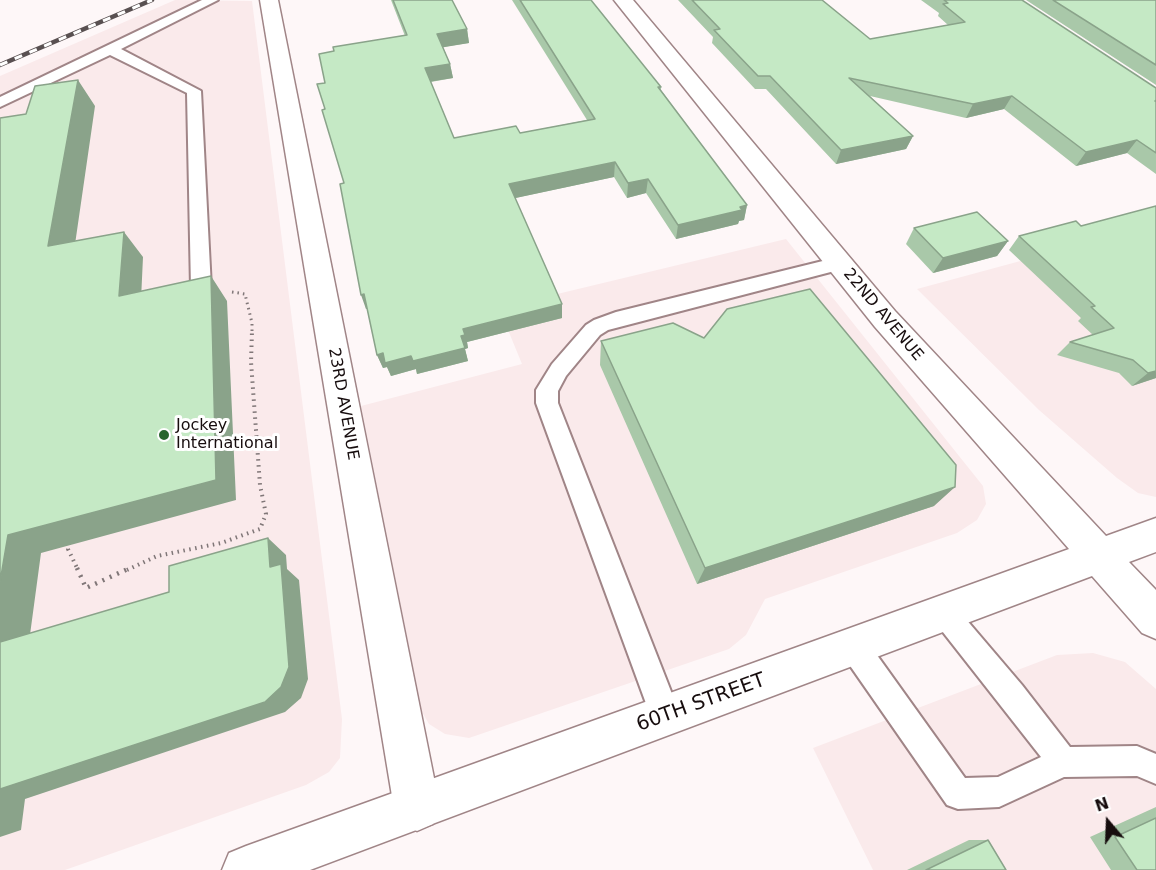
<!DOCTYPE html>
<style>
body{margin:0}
#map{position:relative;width:1156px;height:870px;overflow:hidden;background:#fef7f8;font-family:"DejaVu Sans",sans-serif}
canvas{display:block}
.north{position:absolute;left:1078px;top:792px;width:60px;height:60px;-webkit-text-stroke:4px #fff;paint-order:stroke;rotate:341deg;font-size:16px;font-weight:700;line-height:24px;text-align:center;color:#170d0e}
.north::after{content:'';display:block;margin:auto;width:21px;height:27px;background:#170d0e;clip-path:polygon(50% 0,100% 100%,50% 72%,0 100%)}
</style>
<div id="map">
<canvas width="1156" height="870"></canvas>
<div class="north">N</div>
</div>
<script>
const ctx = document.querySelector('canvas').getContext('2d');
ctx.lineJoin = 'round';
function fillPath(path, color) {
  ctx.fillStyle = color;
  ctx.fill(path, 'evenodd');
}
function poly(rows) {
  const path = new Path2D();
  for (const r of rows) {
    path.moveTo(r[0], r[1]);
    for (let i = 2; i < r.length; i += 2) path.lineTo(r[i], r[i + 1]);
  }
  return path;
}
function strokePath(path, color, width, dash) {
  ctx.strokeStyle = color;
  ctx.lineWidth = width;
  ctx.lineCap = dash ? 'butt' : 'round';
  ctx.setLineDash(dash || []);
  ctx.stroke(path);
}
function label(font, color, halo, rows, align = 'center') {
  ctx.font = font + ' "DejaVu Sans",sans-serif';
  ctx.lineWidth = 6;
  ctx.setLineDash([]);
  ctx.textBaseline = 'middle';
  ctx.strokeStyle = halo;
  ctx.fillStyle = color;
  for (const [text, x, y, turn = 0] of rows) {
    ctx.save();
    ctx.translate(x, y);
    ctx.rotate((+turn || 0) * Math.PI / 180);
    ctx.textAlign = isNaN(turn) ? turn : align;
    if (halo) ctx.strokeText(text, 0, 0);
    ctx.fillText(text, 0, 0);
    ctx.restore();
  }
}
const built = poly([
 [175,0,252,1,342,719,340,758,329,772,306,785,65,870,0,870,0,76],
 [786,239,983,486,986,504,977,520,957,533,765,599,746,635,729,649,469,738,445,734,429,724,422,712,361,406,522,364,499,308],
 [1050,253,1156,343,1156,497,1138,493,1117,478,1039,410,917,289],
 [1093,653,1125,662,1156,689,1156,870,873,870,813,748,1057,655]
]);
const pathFar2 = poly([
 [232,292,245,294,252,323,252,333]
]);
const pathFar1 = poly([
 [69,543,68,549,78,570],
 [127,570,157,556,221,543,260,529,266,514,260,485,251,362,252,331]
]);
const path = poly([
 [77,568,86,588,130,568]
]);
const lane = poly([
 [202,0,218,0,121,49,201,91,211,288,208,293,201,295,194,293,191,288,187,93,110,55,0,107,0,97,202,0],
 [839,257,846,258,848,263,846,268,608,330,600,335,566,376,558,391,558,403,681,717,676,727,666,732,656,727,651,717,536,403,536,390,552,364,586,325,594,320,616,312,839,257],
 [944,600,953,604,1022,685,1070,747,1137,746,1156,754,1156,784,1137,776,1064,777,999,807,958,809,947,805,844,657,840,647,844,637,854,633,864,637,965,778,998,777,1041,757,935,622,931,613,935,604,944,600]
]);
const street = poly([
 [260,0,278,0,440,808,433,824,417,831,401,824,394,808,260,0]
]);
const secondary = poly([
 [614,0,633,0,895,311,1106,536,1156,518,1156,552,1129,562,1156,590,1156,639,1142,633,1092,576,310,870,222,870,229,853,246,846,1069,549,875,327,614,0]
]);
const rail = poly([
 [0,65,152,0]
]);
const wall = poly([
 [391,0,452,0,467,29,469,43,443,47,450,64,453,78,431,82,454,138,520,133,587,120,512,0,591,0,661,87,661,90,747,205,744,220,739,221,738,224,676,239,646,193,627,198,614,177,515,198,562,304,562,318,467,342,468,348,465,349,468,361,417,374,416,369,391,376,387,367,383,368,377,355,367,309,366,309,344,183,325,109,325,83,405,36],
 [678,0,822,0,870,39,948,25,938,16,939,13,921,0,1022,0,1156,88,1156,174,1127,153,1076,166,1004,109,966,118,870,96,913,136,906,149,836,164,766,89,755,89,712,43,713,37],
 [1026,0,1156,0,1156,85],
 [1081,226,1156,378,1132,386,1119,373,1057,355,1070,342,1093,335,1078,321,1081,318,1009,250,1019,236],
 [914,228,1008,241,997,256,933,273,906,244],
 [601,341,934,506,697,584,600,365],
 [1156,807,1156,870,1111,870,1090,837],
 [969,840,988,840,1006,870,907,870]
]);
const shadedWall = poly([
 [467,29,469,43,439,48,437,34],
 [450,64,453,78,428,82,425,68],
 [78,80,95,106,71,272,48,246],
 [1012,96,1004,109,966,118,973,104],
 [913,136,906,149,836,164,841,150],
 [1137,140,1127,153,1076,166,1086,152],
 [615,162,614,177,511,199,509,184],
 [648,179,646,193,627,198,628,183],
 [747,205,744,220,739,221,738,224,676,239,678,225],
 [124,232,143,257,140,321,119,296],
 [1008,241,997,256,933,273,943,258],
 [211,276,227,301,236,500,41,553,27,657,0,648,0,582,8,535],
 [364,294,369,308,366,309,361,295],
 [562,304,562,318,467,342,468,348,465,349,468,361,417,374,416,369,391,376,387,367,383,368,377,355,461,336,463,329],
 [1156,371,1156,378,1132,386,1148,373],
 [955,487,934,506,697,584,705,568],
 [268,538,286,555,287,569,299,580,308,679,301,698,285,712,25,799,21,830,0,837,0,789,270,567]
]);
const building = poly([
 [393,0,452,0,467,29,437,34,450,64,425,68,454,138,516,126,520,133,595,119,520,0,591,0,661,87,658,87,747,205,740,207,742,210,678,225,648,179,628,183,615,162,509,184,562,304,463,329,465,335,461,336,465,348,413,361,411,356,385,363,383,353,377,355,364,294,361,295,340,184,344,183,322,110,325,109,317,84,325,83,319,54,334,51,333,47,407,35,393,0],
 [692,0,822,0,870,39,965,22,943,4,948,3,944,0,1022,0,1156,88,1156,100,1155,101,1156,102,1156,153,1137,140,1086,152,1012,96,973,104,849,78,913,136,841,150,770,76,758,76,714,30,720,29,692,0],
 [1053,0,1156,0,1156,65,1053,0],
 [78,80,48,246,124,232,119,296,211,276,216,480,8,535,0,582,0,118,26,114,35,86,78,80],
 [1156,206,1156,371,1148,373,1133,360,1070,342,1114,328,1091,307,1095,306,1019,236,1076,221,1081,226,1156,206],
 [977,212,1008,241,943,258,914,228,977,212],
 [810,289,956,465,955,487,705,568,601,341,673,323,704,338,727,309,810,289],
 [268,538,270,567,281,564,289,667,281,687,265,702,0,789,0,642,169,592,169,566,268,538],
 [1156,818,1156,870,1137,870,1115,837,1156,818],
 [988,840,1006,870,926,870,988,840]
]);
const markers = [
 [164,435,6,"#28652d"]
];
const streetNames = [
 ["22ND AVENUE",883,315,50],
 ["23RD AVENUE",343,404,80]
];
const poiNames = [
 ["Jockey",176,426],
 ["International",176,444]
];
const nearStreetnames = [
 ["60TH STREET",701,703,-20]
];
fillPath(built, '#faeaeb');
strokePath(lane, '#a08587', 4);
strokePath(street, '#a08587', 3);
strokePath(secondary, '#a08587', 3);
strokePath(pathFar2, '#807778', 3, [1.5, 4]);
strokePath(pathFar1, '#807778', 4, [1.5, 4.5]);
strokePath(path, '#807778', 4.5, [2, 6]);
fillPath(lane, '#fff');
fillPath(street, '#fff');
fillPath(secondary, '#fff');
strokePath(rail, '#595051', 4.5);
strokePath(rail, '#fff', 3, [8]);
fillPath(wall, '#a9c8a9');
fillPath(shadedWall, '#8aa38a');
fillPath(building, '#c5e9c5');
strokePath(building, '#8aa38a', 1.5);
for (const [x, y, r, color] of markers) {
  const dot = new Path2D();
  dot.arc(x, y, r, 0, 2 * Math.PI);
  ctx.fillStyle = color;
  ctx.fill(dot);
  strokePath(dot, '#fff', 2);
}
label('16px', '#170d0e', '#fff', streetNames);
label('16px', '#170d0e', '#fff', poiNames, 'left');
label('20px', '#170d0e', '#fff', nearStreetnames);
</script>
